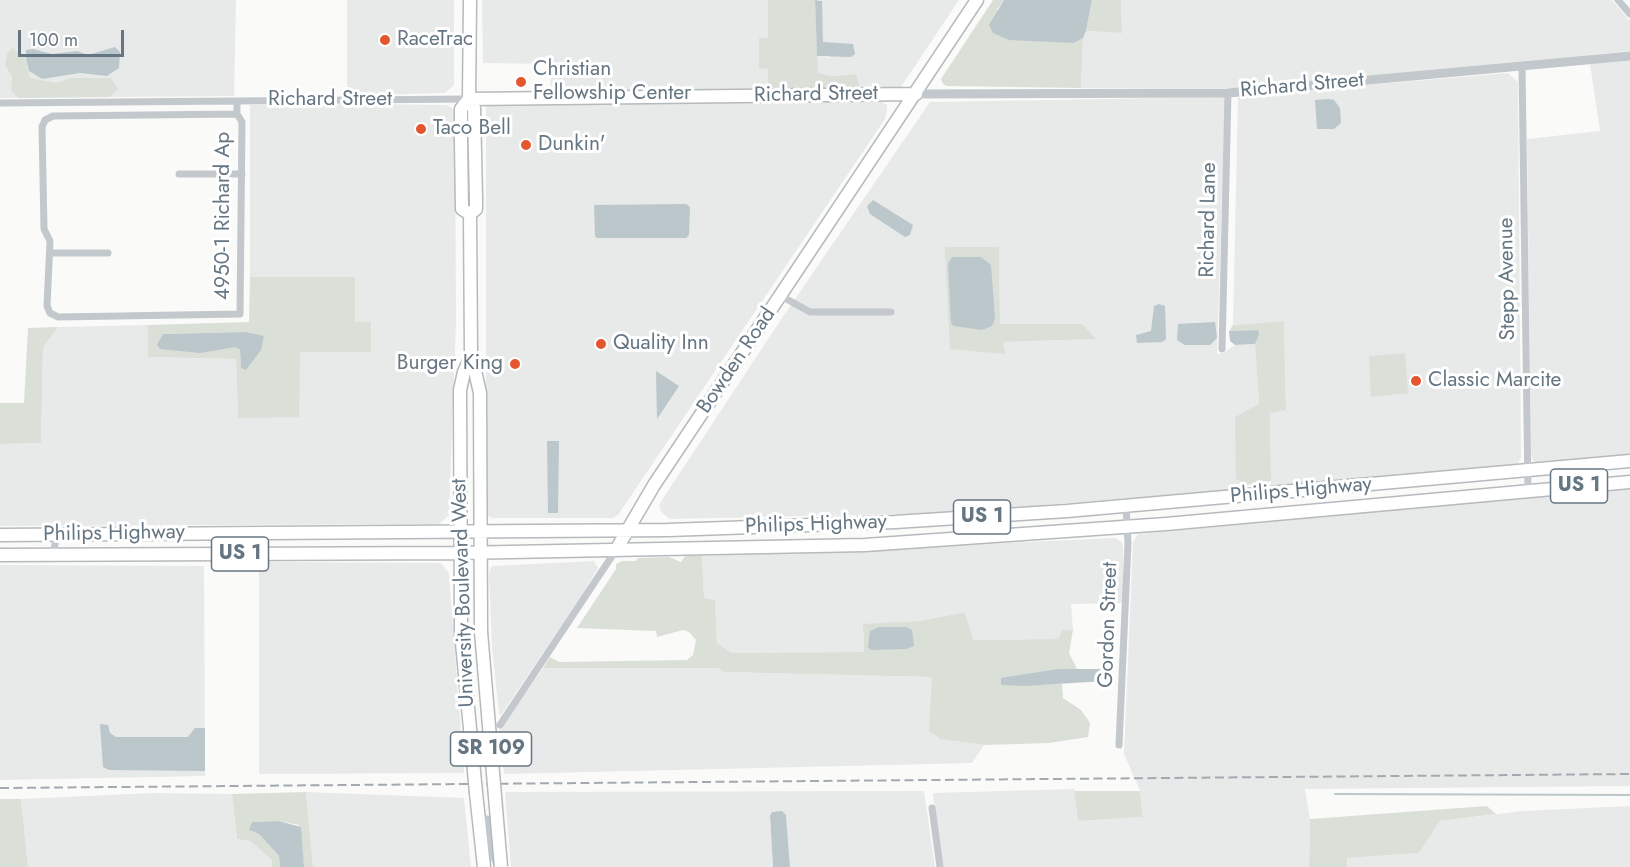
<!DOCTYPE html>
<style>
body{margin:0}
#map{position:relative;width:1630px;height:867px;overflow:hidden;background:#fafaf8;font-family:Jost,sans-serif}
canvas{display:block}
.scale{position:absolute;left:18px;top:30px;width:106px;height:27px;box-sizing:border-box;border:3px solid #657683;border-top:0;padding-left:8px;font-size:18px;line-height:21px;white-space:nowrap;color:#657683;-webkit-text-stroke:4px #fff;paint-order:stroke}
</style>
<div id="map">
<canvas width="1630" height="867"></canvas>
<div class="scale">100 m</div>
</div>
<script>
const ctx = document.querySelector('canvas').getContext('2d');
ctx.lineJoin = 'round';
function fillPath(path, color) {
  ctx.fillStyle = color;
  ctx.fill(path, 'evenodd');
}
function poly(rows) {
  const path = new Path2D();
  for (const r of rows) {
    path.moveTo(r[0], r[1]);
    for (let i = 2; i < r.length; i += 2) path.lineTo(r[i], r[i + 1]);
  }
  return path;
}
function strokePath(path, color, width, dash) {
  ctx.strokeStyle = color;
  ctx.lineWidth = width;
  ctx.lineCap = dash ? 'butt' : 'round';
  ctx.setLineDash(dash || []);
  ctx.stroke(path);
}
function label(font, color, halo, rows, align = 'center') {
  ctx.font = font + ' Jost,sans-serif';
  ctx.lineWidth = 6;
  ctx.setLineDash([]);
  ctx.textBaseline = 'middle';
  ctx.strokeStyle = halo;
  ctx.fillStyle = color;
  for (const [text, x, y, turn = 0] of rows) {
    ctx.save();
    ctx.translate(x, y);
    ctx.rotate((+turn || 0) * Math.PI / 180);
    ctx.textAlign = isNaN(turn) ? turn : align;
    if (halo) ctx.strokeText(text, 0, 0);
    ctx.fillText(text, 0, 0);
    ctx.restore();
  }
}
const built = poly([
 [0,0,236,0,234,96,0,98],
 [347,0,454,0,454,85,445,93,347,96],
 [482,0,768,0,768,37,759,38,759,67,768,69,768,91,551,94,550,64,483,63],
 [821,0,959,0,901,87,860,87,856,74,832,76,818,73,817,56,831,58,823,42],
 [1121,0,1612,0,1630,21,1630,51,1239,88,1081,88,1083,38,1086,31,1122,33],
 [1630,60,1630,455,1541,463,1533,461,1531,452,1527,139,1600,131,1590,64],
 [1508,73,1518,82,1521,457,1517,465,1271,487,1270,412,1286,410,1284,321,1233,325,1238,96],
 [1225,97,1217,354,1223,353,1235,345,1255,344,1259,404,1236,479,1247,485,1243,489,945,513,670,519,662,513,659,506,662,500,782,318,930,102],
 [945,247,999,247,1000,324,1095,339,1003,342,1004,354],
 [700,101,881,102,887,105,887,110,885,119,618,515,613,518,492,518,486,515,486,106],
 [363,104,446,105,452,108,455,113,456,321,449,515,439,524,0,526,0,444,41,443,43,346,58,327,148,325,148,357,236,359,238,418,258,417,300,352,370,352,370,322,355,322,264,278,250,277,250,105],
 [1630,488,1630,786,1305,789,1310,819,1309,867,941,867,933,793,1074,789,1078,821,1143,817,1140,791,1124,754,1133,542,1138,534],
 [1116,538,1123,544,1123,603,1071,604,1073,630,1062,630,1058,639,972,640,965,612,920,621,863,625,864,652,732,653,717,643,715,600,704,598,702,556],
 [594,561,598,568,580,598,501,715,499,713,492,647,489,573,492,566],
 [259,562,441,563,449,573,464,773,259,774],
 [0,565,204,566,205,776,0,780],
 [543,668,718,668,724,672,932,677,941,739,984,745,972,763,504,774,499,731],
 [924,791,935,867,790,867,786,815,770,816,773,867,511,867,505,792],
 [306,792,464,798,471,867,313,867],
 [153,793,232,794,237,839,250,841,272,860,272,867,28,867,21,799],
 [1630,806,1630,867,1347,867,1346,858,1419,853,1440,821,1522,811]
]);
const green = poly([
 [768,0,815,0,818,73,832,76,856,74,860,87,768,91,768,69,759,68,759,38,768,37],
 [993,0,1004,0,997,10,1074,43,1083,38,1081,88,947,86,943,84,941,79],
 [1092,0,1121,0,1122,33,1086,31],
 [12,48,25,57,30,78,56,83,71,78,111,78,118,89,110,97,18,98,11,90,12,76,5,65,7,54],
 [945,247,999,247,1000,324,1082,324,1096,339,1003,342,1005,354,950,349],
 [250,277,355,277,355,322,371,322,371,352,300,352,299,417,238,418,236,359,148,357,148,325,249,322],
 [246,332,264,337,241,367,240,350,235,347,163,334],
 [1284,321,1286,410,1270,413,1271,481,1247,485,1236,479,1235,417,1259,404,1255,344,1257,330,1229,331,1233,325],
 [58,327,43,347,41,443,0,444,0,403,24,403,28,328],
 [1405,353,1408,393,1371,397,1369,356],
 [685,556,702,556,704,598,715,600,717,643,732,653,864,652,863,624,920,621,965,612,973,640,1058,639,1062,630,1073,630,1069,653,1077,669,1058,669,1002,685,1062,684,1063,698,1081,710,1090,723,1088,737,1049,743,984,745,941,739,929,731,932,677,724,672,718,668,543,668,550,657,559,662,687,660,693,655,696,640,689,632,683,630,657,637,656,631,577,628,616,569,616,564,622,561,635,561,638,558,669,557,681,562],
 [879,627,906,627,906,649,871,649],
 [1074,791,1140,791,1143,817,1078,821],
 [306,792,313,867,304,867,299,825,279,821,252,822,252,832,259,834,279,856,280,867,272,867,272,860,250,841,237,839,232,794],
 [0,799,21,799,28,867,0,867],
 [1487,806,1496,814,1440,821,1419,853,1347,858,1347,867,1309,867,1310,819]
]);
const water = poly([
 [815,0,822,1,823,42,853,44,855,54,851,57,817,56],
 [1004,0,1092,0,1086,31,1083,38,1074,43,1009,40,993,33,989,25],
 [115,47,120,52,119,68,107,76,80,73,42,79,29,71,26,58,26,50,33,49,52,54,77,51,88,55],
 [1328,99,1334,100,1340,108,1341,123,1334,129,1317,129,1315,100],
 [873,200,913,225,910,235,905,237,870,214,867,206],
 [686,204,690,207,689,235,686,238,597,238,595,236,594,205],
 [952,257,981,257,991,265,995,319,992,326,982,330,954,326,951,323,948,264],
 [1159,304,1165,306,1166,339,1162,342,1137,343,1136,335,1151,331,1154,306],
 [1215,322,1217,338,1210,345,1185,345,1177,340,1178,324],
 [1258,330,1259,334,1255,344,1235,345,1230,341,1229,331],
 [246,332,264,336,261,350,246,370,241,368,240,350,235,347,200,353,160,349,157,345,163,334],
 [656,371,679,386,657,419],
 [547,441,559,441,558,513,548,513],
 [879,627,906,627,912,630,914,646,906,649,871,650,868,647,870,631],
 [1058,669,1104,669,1109,670,1110,674,1105,681,1025,686,1001,685,1001,678],
 [100,724,108,725,110,733,116,737,188,737,195,728,205,728,205,771,109,770,103,767],
 [782,811,786,815,790,867,773,867,770,816,772,812],
 [279,821,301,827,304,867,280,867,279,856,259,834,249,830,252,822]
]);
const stream = poly([
 [1335,794,1630,795]
]);
const minor = poly([
 [1618,0,1630,14],
 [1522,66,1528,491],
 [0,103,469,99],
 [237,114,53,116,45,120,42,127,44,229,50,241,47,306,50,313,58,317,240,314,242,122,237,114,237,101],
 [179,174,242,174],
 [50,253,108,253],
 [781,296,810,312,891,312],
 [1222,349,1228,93],
 [53,554,57,535],
 [500,725,616,550],
 [1119,745,1128,543,1126,506],
 [932,808,940,867],
 [488,819,493,855,497,865]
]);
const tertiary = poly([
 [916,94,1228,93,1630,56]
]);
const primary = poly([
 [470,0,469,99,474,108,476,199,476,209,470,214,471,353,480,393,481,632],
 [469,99,916,94],
 [469,99,461,109,461,140,462,209,470,214],
 [0,535,668,530,895,522,1067,511,1630,461],
 [616,550,654,485,977,0],
 [0,555,459,553,865,545,1166,524,1630,482],
 [461,632,460,390,464,372,471,357],
 [476,793,484,867]
]);
const rail = poly([
 [0,788,1630,774]
]);
const primaryBridge = poly([
 [461,632,476,793],
 [481,632,501,867]
]);
const markers = [
 [385,40,6,"#e4572e"],
 [521,82,6,"#e4572e"],
 [421,129,6,"#e4572e"],
 [526,145,6,"#e4572e"],
 [601,344,6,"#e4572e"],
 [515,364,6,"#e4572e"],
 [1416,381,6,"#e4572e"]
];
const shields = [
 [1579,486,57],
 [982,517,57],
 [240,554,57],
 [491,749,81]
];
const shieldNames = [
 ["US 1",1579,486],
 ["US 1",982,517],
 ["US 1",240,554],
 ["SR 109",491,749]
];
const poiNames = [
 ["RaceTrac",397,40],
 ["Christian",533,70],
 ["Fellowship Center",533,94],
 ["Taco Bell",433,129],
 ["Dunkin'",538,145],
 ["Quality Inn",613,344],
 ["Burger King",503,364,"right"],
 ["Classic Marcite",1428,381]
];
const streetNames = [
 ["Richard Street",1302,86,-5],
 ["Richard Street",816,95,-1],
 ["Richard Street",330,100],
 ["4950-1 Richard Ap",224,216,-90],
 ["Richard Lane",1209,220,-89],
 ["Stepp Avenue",1508,279,-91],
 ["Bowden Road",737,361,-56],
 ["Philips Highway",1301,491,-5],
 ["Philips Highway",816,525,-2],
 ["Philips Highway",114,534,-1],
 ["University Boulevard West",464,593,-92],
 ["Gordon Street",1109,625,-88]
];
fillPath(built, '#e8e9e9');
fillPath(green, '#dadfd7');
fillPath(water, '#bbc7cb');
strokePath(stream, '#bbc7cb', 2);
strokePath(primary, '#b5babe', 15);
strokePath(minor, '#c3c8cc', 7);
strokePath(tertiary, '#c3c8cc', 9);
strokePath(primary, '#fff', 12);
strokePath(rail, '#a2aab0', 2, [9, 4.5]);
strokePath(primaryBridge, '#b5babe', 15, []);
strokePath(primaryBridge, '#fff', 12);
for (const [x, y, r, color] of markers) {
  const dot = new Path2D();
  dot.arc(x, y, r, 0, 2 * Math.PI);
  ctx.fillStyle = color;
  ctx.fill(dot);
  strokePath(dot, '#fff', 2);
}
for (const [x, y, w] of shields) {
  const box = new Path2D();
  box.roundRect(x - w / 2, y - 17, w, 34, 4.5);
  ctx.fillStyle = '#fff';
  ctx.fill(box);
  strokePath(box, '#657683', 1.5);
}
label('bold 20px', '#657683', null, shieldNames);
label('21px', '#657683', '#fff', poiNames, 'left');
label('21px', '#657683', '#fff', streetNames);
</script>
